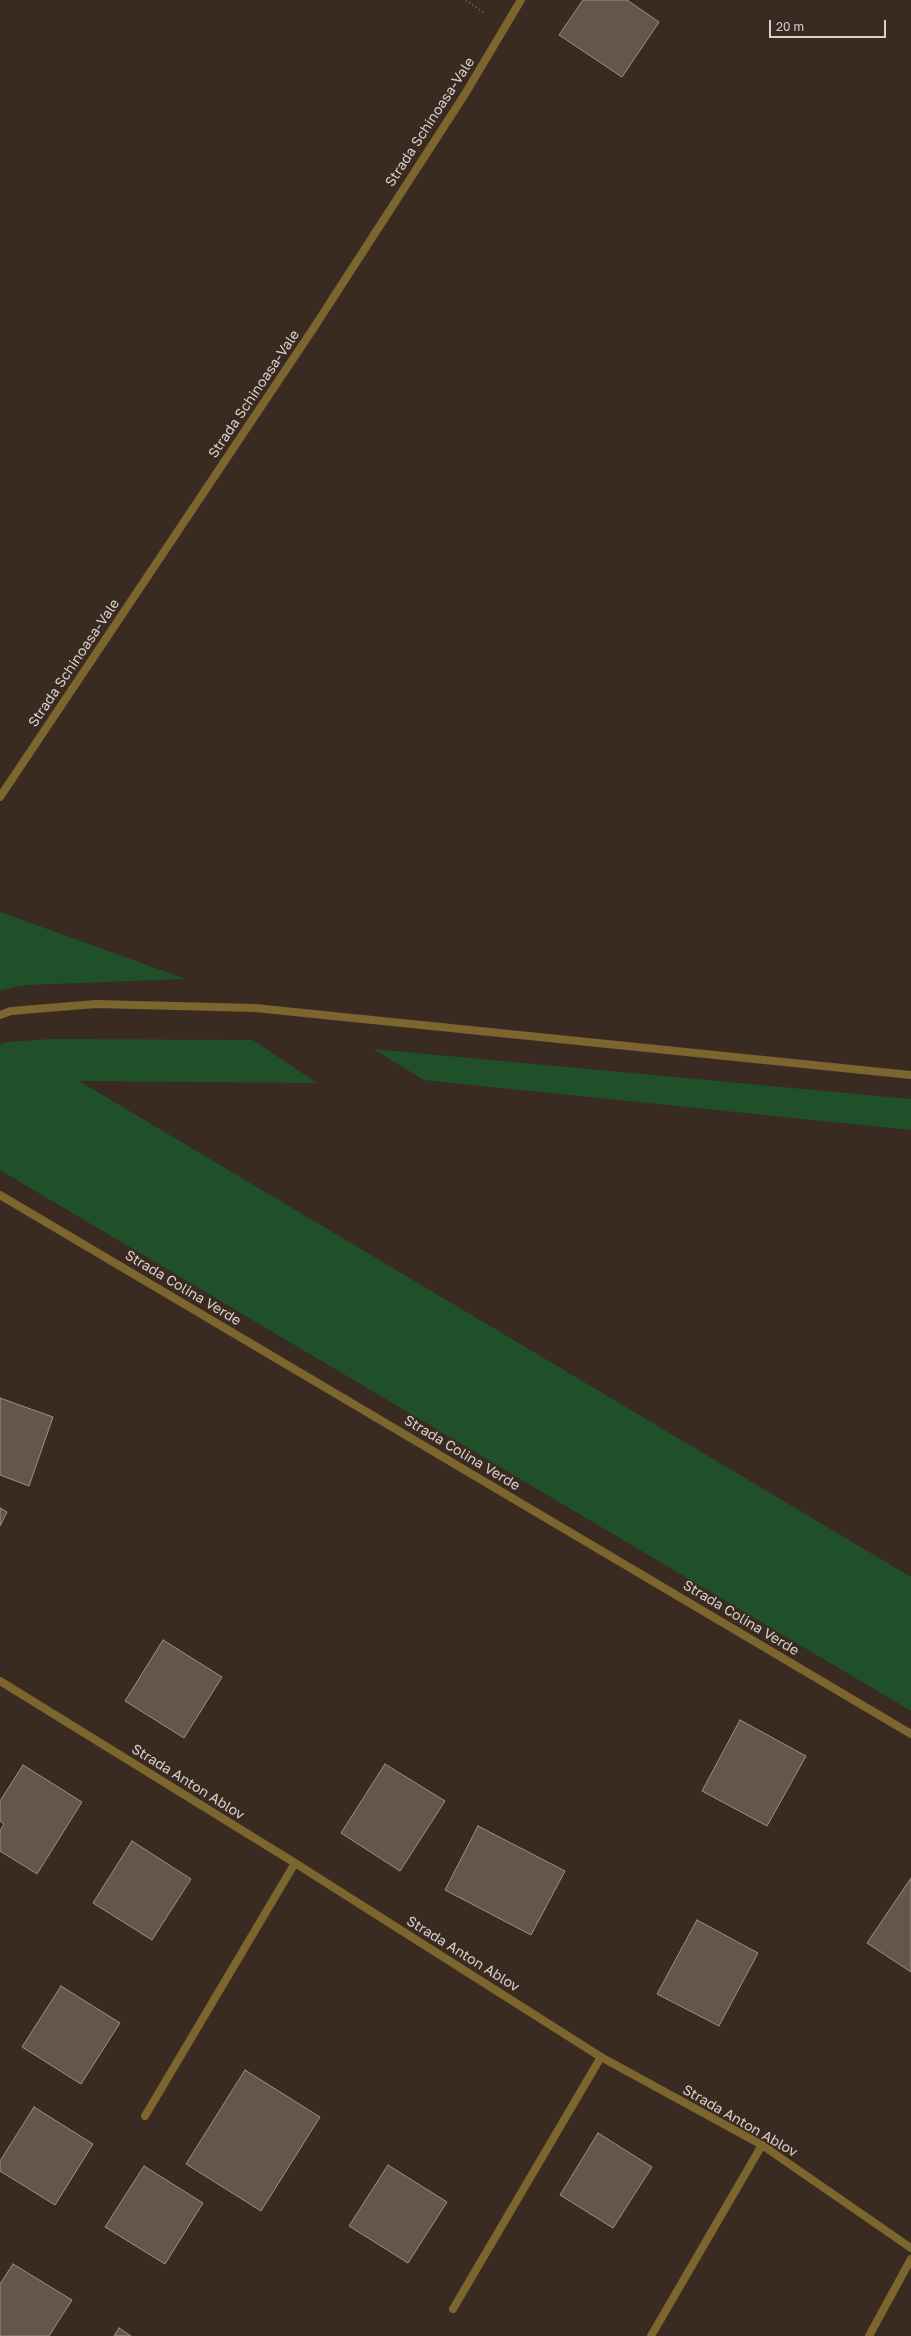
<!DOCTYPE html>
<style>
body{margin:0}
#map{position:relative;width:911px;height:2336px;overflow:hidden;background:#392b22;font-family:"Golos Text",sans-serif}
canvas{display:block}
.scale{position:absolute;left:769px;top:20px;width:117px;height:18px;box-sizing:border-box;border:2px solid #dad0cb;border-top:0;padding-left:5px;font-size:12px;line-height:14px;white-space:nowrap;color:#dad0cb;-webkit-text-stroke:3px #392b22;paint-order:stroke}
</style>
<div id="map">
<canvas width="911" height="2336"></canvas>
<div class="scale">20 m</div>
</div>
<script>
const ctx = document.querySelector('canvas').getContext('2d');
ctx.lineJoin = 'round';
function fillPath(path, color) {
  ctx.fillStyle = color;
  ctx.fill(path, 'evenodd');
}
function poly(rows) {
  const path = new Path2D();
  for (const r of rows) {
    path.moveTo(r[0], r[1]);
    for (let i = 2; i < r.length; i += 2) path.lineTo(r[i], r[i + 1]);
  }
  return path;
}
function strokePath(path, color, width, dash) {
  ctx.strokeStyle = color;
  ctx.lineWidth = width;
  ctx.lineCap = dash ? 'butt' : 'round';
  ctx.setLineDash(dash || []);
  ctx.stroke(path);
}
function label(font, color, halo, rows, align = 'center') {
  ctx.font = font + ' "Golos Text",sans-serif';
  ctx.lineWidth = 3.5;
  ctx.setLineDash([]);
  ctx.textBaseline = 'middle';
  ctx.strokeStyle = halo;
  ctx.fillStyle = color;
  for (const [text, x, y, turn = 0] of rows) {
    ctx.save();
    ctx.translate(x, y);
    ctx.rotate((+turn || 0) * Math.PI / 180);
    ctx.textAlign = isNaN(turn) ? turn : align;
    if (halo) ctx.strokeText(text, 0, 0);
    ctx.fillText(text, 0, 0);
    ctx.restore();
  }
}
const green = poly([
 [0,912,186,979,26,985,0,990],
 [51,1039,253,1040,317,1083,79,1081,911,1577,911,1711,0,1170,0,1044,8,1042],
 [373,1049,911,1099,911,1130,424,1080]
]);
const building = poly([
 [583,0,627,0,659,22,622,77,559,35,583,0],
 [0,1398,53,1417,29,1486,0,1475,0,1398],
 [0,1508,7,1512,0,1526,0,1508],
 [163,1640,222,1677,184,1738,125,1701,163,1640],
 [740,1720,806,1756,767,1826,702,1791,740,1720],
 [385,1764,445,1801,400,1871,341,1833,385,1764],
 [23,1765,82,1802,37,1874,0,1851,0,1831,4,1824,0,1821,0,1801,23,1765],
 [478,1826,565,1871,531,1935,445,1890,478,1826],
 [132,1841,191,1879,152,1940,93,1903,132,1841],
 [911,1878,911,1972,867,1943,911,1878],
 [697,1920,758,1953,719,2026,657,1994,697,1920],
 [61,1986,120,2023,81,2084,22,2047,61,1986],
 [245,2070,320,2117,261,2211,186,2164,245,2070],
 [34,2107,93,2144,55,2205,0,2171,0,2161,34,2107],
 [598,2133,652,2167,613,2228,560,2195,598,2133],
 [388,2165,447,2202,408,2263,349,2226,388,2165],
 [144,2166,203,2203,165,2264,105,2227,144,2166],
 [13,2264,72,2300,49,2336,0,2336,0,2284,13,2264],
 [119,2328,131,2336,114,2336,119,2328]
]);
const path = poly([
 [466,0,484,13]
]);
const lane = poly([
 [145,2116,295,1863],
 [453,2309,601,2057],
 [869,2336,911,2259]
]);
const street = poly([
 [0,797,313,329,465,94,521,0],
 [0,1015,11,1011,96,1004,255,1008,911,1075],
 [0,1195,911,1734],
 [0,1681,295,1863,601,2057,762,2145,911,2248],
 [651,2336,762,2145]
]);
const streetNames = [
 ["Strada Schinoasa-Vale",430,122,-57],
 ["Strada Schinoasa-Vale",254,394,-56],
 ["Strada Schinoasa-Vale",74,663,-56],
 ["Strada Colina Verde",183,1288,31],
 ["Strada Colina Verde",462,1453,31],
 ["Strada Colina Verde",741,1618,31],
 ["Strada Anton Ablov",188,1782,32],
 ["Strada Anton Ablov",463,1954,32],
 ["Strada Anton Ablov",740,2121,30]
];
fillPath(green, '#1f502a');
fillPath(building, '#65554c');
strokePath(building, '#a08f84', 1);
strokePath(path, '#6e615a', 2.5, [1, 3]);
strokePath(lane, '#7c662d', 8);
strokePath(street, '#7c662d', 8);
label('14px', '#dad0cb', '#392b22', streetNames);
</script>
